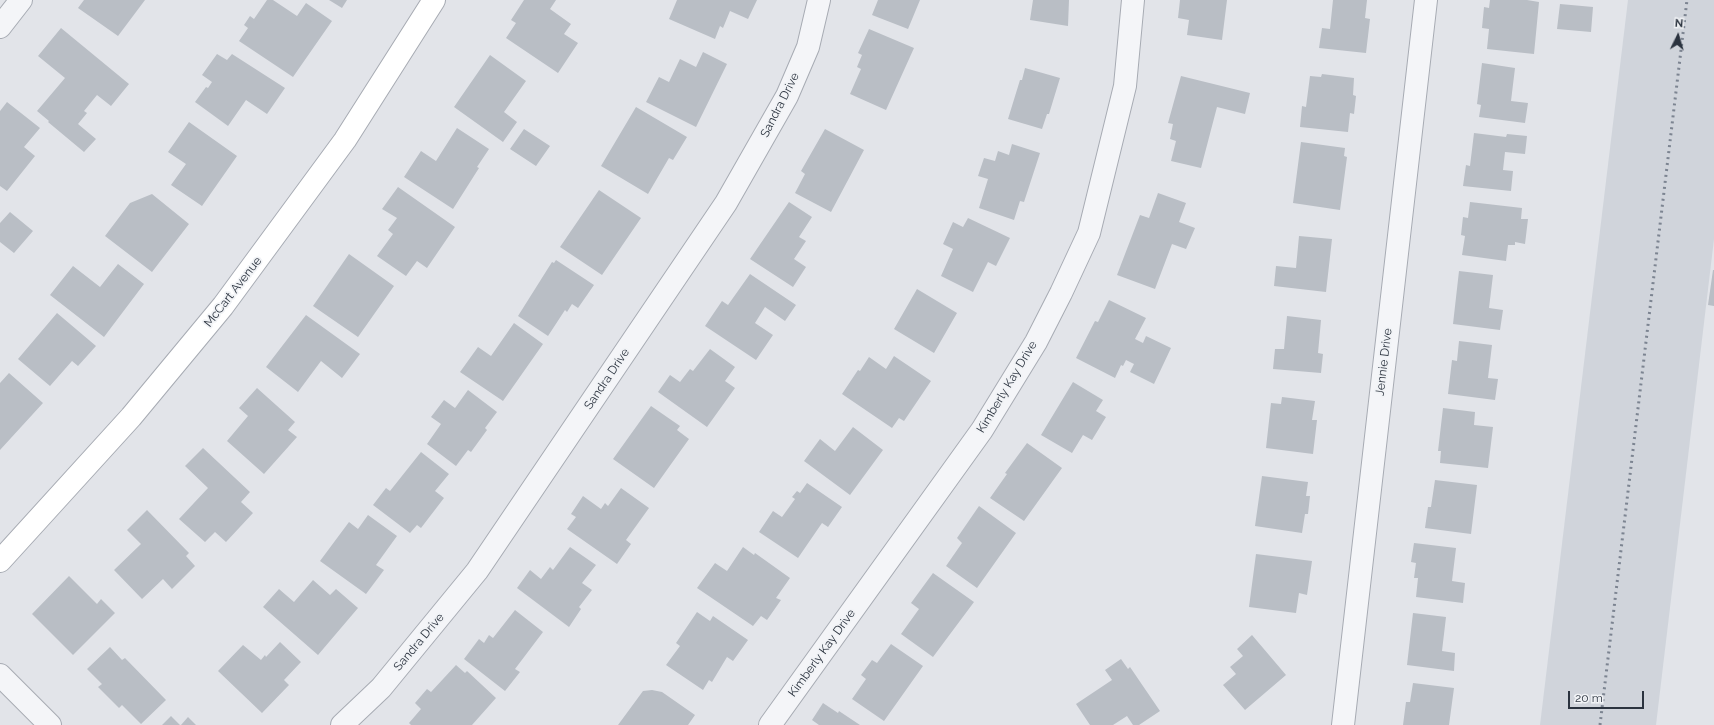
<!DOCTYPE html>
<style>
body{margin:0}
#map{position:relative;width:1714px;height:725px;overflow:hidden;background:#e2e4e9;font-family:Raleway,sans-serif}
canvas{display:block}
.north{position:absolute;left:1658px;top:16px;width:40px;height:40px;-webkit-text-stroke:3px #f1f3f6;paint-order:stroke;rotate:5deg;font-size:11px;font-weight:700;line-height:16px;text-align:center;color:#2b333f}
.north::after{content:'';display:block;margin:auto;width:14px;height:18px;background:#2b333f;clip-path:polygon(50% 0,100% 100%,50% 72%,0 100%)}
.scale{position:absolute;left:1568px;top:691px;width:76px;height:18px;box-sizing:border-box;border:2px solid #2b333f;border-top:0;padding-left:5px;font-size:12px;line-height:14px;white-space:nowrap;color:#2b333f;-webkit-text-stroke:3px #f1f3f6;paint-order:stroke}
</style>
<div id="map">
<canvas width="1714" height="725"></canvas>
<div class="north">N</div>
<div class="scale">20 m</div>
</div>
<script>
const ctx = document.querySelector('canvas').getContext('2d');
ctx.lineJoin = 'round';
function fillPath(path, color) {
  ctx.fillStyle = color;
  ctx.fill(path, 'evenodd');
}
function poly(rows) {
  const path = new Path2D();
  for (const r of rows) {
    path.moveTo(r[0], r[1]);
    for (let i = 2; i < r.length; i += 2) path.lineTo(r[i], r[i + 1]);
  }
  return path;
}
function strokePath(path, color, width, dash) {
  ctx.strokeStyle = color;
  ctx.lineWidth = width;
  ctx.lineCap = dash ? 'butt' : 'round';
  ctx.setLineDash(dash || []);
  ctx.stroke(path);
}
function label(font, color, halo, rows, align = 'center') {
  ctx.font = font + ' Raleway,sans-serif';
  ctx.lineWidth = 3.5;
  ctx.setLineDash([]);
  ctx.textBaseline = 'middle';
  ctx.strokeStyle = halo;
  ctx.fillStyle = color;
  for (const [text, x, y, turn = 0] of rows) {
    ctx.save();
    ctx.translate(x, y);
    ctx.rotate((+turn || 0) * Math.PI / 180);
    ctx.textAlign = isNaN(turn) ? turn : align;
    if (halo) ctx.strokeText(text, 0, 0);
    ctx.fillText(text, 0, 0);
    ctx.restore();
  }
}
const built = poly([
 [1628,0,1714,0,1714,239,1656,725,1540,725]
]);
const building = poly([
 [84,0,145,0,118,36,78,8],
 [267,0,273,0,297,16,306,3,332,21,293,77,239,41,248,28,244,25,250,16,254,19],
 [329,0,347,0,342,8],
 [524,0,556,0,550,9,571,24,564,34,578,43,558,73,506,38,516,23,511,20],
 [677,0,757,0,748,19,730,11,723,28,720,26,715,39,669,19],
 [878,0,920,0,908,29,872,15],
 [1033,0,1069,0,1068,26,1030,20],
 [1180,0,1227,0,1222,40,1187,35,1189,20,1178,18],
 [1333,0,1367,0,1365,18,1370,19,1366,53,1319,48,1322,28,1330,29],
 [1490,0,1527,0,1539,2,1534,54,1487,49,1489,29,1482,28,1484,7,1489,8],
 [1560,4,1593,7,1591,32,1557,29],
 [61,28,129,84,111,106,97,95,84,111,87,113,78,124,96,139,84,152,48,122,49,121,37,111,65,78,38,56],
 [869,29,914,48,886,110,850,94,861,69,857,67,862,55,858,53],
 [703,52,727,64,696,127,646,102,659,77,669,82,680,59,696,67],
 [217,54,227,60,232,54,285,88,267,114,246,100,228,126,195,102,206,87,208,88,212,82,202,75],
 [490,55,526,81,504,112,517,122,503,142,454,107],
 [1482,63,1515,68,1511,101,1528,103,1525,123,1479,117,1481,105,1477,104],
 [1025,68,1060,78,1049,114,1047,114,1042,129,1008,119,1020,80,1022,80],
 [1322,74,1354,78,1353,95,1356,96,1354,114,1350,113,1348,132,1300,127,1302,106,1306,107,1310,76,1321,77],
 [1181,76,1250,93,1245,114,1217,107,1201,168,1171,161,1176,141,1170,139,1173,124,1168,123],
 [7,102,40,128,24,147,35,156,7,191,0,186,0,111],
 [636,107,687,137,673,160,669,158,648,194,601,166],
 [189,122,237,156,202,206,171,185,186,164,168,152],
 [457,128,489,149,477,167,479,168,453,209,404,177,421,151,436,161],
 [524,129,550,146,536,166,510,149],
 [825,129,864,150,831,212,795,193,805,174,801,171],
 [1474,133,1506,137,1507,134,1527,136,1525,154,1505,152,1503,170,1513,171,1511,191,1463,186,1466,165,1470,166],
 [1301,142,1345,148,1344,156,1347,157,1340,210,1293,203],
 [1012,144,1040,153,1024,202,1020,201,1014,220,979,208,988,179,978,176,984,158,995,161,998,151,1009,155],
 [398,187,455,227,427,268,417,261,406,276,377,256,393,234,388,230,397,218,382,209],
 [599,190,641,218,602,275,560,247],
 [1158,193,1186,203,1179,222,1195,228,1186,249,1172,244,1155,289,1117,275,1140,215,1149,218],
 [152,194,189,224,152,272,105,236,130,203],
 [789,202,812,217,799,237,806,241,794,259,806,267,793,287,750,259],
 [1470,202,1522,208,1521,219,1528,219,1525,244,1515,242,1515,245,1508,245,1506,261,1462,255,1465,236,1461,235,1463,217,1468,218],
 [10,212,33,231,14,253,0,242,0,223],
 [968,218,1010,238,996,266,988,262,973,292,941,276,953,249,943,244,953,222,963,227],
 [1299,236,1332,239,1326,292,1274,286,1276,266,1296,268],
 [349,254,394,286,358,337,313,306],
 [556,260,594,285,578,308,572,304,567,312,565,310,548,336,518,316,552,262,554,263],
 [118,264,144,284,104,337,50,295,73,266,100,287],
 [1713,270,1714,270,1714,306,1708,305],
 [1459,271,1493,275,1489,308,1503,310,1500,330,1453,324],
 [750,274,796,305,785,321,765,307,755,323,773,335,756,360,705,326,722,301,728,305],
 [917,289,957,313,934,353,894,329],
 [1109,300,1146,318,1135,339,1143,343,1146,336,1171,348,1154,384,1130,372,1134,364,1126,360,1123,366,1121,365,1115,378,1076,358,1095,321,1098,322],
 [57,313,96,346,78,366,72,361,50,386,18,359],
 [306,315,360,354,342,378,321,361,298,392,266,367],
 [1287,316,1321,320,1318,353,1323,354,1321,373,1273,369,1275,349,1284,349],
 [514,323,543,344,503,401,460,372,478,347,491,356],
 [1459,341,1492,345,1488,378,1498,379,1495,400,1448,394,1452,360,1457,361],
 [710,349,735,367,725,381,735,388,707,427,658,392,670,375,680,382,690,369,693,371],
 [894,356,931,381,904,421,899,418,892,428,842,394,858,370,860,371,869,357,886,369],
 [9,373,43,403,0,450,0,383],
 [1073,382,1103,400,1096,411,1106,417,1092,440,1083,435,1072,453,1041,435],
 [257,388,295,422,288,430,297,437,264,474,227,441,248,416,239,408],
 [468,390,497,412,485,428,487,430,471,452,468,450,456,466,427,444,441,424,431,417,444,400,455,408],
 [1282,397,1315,401,1312,420,1317,420,1313,454,1266,448,1271,403,1281,404],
 [651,406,680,426,677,430,689,439,654,488,613,459],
 [1443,408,1475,412,1474,425,1493,427,1488,468,1440,463,1441,451,1438,451],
 [853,427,883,450,850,495,804,461,820,439,835,451],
 [1027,443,1062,468,1024,521,990,498,1007,474,1005,473],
 [203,448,250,492,241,502,253,513,226,542,215,532,205,542,179,519,208,488,185,466],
 [421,452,449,474,435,491,444,498,421,528,417,525,410,533,373,505,386,488,390,491],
 [1262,476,1308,482,1306,496,1310,496,1308,514,1305,514,1302,533,1255,526],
 [1435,480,1477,485,1471,534,1425,528,1428,507,1431,507],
 [807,483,842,507,828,527,822,523,798,558,759,532,773,511,782,517,795,499,792,497,797,491,800,493],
 [621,488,649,508,626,540,631,544,617,564,567,529,576,517,571,514,583,496,601,509,605,503,608,506],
 [979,506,1016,533,977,588,946,566,962,543,957,538],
 [147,510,189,553,186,556,195,566,172,589,163,579,142,599,114,570,141,544,127,530],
 [368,515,397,536,376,565,384,570,366,594,320,561,349,522,358,529],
 [1414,543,1456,548,1452,581,1465,583,1463,603,1416,597,1418,578,1414,578,1416,563,1411,562],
 [570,547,596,565,582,583,592,590,579,607,581,609,569,627,517,588,530,570,541,579,550,567,553,570],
 [743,547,754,555,755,553,790,578,776,598,781,600,767,620,761,616,753,626,697,588,715,563,727,571],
 [1256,554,1312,561,1307,595,1299,593,1296,613,1249,607],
 [933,573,974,602,933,657,901,634,919,609,911,603],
 [69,576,97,604,101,599,115,613,73,655,32,614],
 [313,580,330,595,336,589,358,608,318,655,263,607,279,589,294,602],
 [515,610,543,632,515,669,520,672,505,691,464,659,479,639,484,643,489,635,493,638],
 [697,612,710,621,713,616,748,640,733,661,727,657,712,682,709,680,703,690,666,665,680,646,676,643],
 [1413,613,1446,617,1442,651,1455,653,1454,671,1407,665],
 [1252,635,1286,675,1245,710,1223,685,1236,674,1230,667,1243,656,1237,649],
 [280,642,301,662,284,680,289,685,262,713,218,671,243,645,261,660,265,655,266,657],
 [891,644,923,666,884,721,852,699,866,679,861,675,872,660,877,663],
 [110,647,122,660,125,658,166,700,141,724,122,705,119,708,98,687,102,684,87,669],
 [1121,659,1128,669,1130,667,1160,711,1139,725,1133,725,1127,716,1113,725,1090,725,1076,704,1112,680,1105,670],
 [456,665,465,673,467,671,496,698,472,725,411,725,409,723,421,709,415,703,427,689,431,692],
 [1413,683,1454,688,1449,725,1403,725,1406,702,1410,702],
 [652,690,662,692,695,715,688,725,618,725,643,691],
 [823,703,838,713,839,711,860,725,819,725,812,720],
 [171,716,180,725,162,725],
 [188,717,196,725,181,725]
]);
const street = poly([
 [0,27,21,0],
 [0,675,50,725],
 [342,725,381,688,477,571,726,203,787,96,808,47,819,0],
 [770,725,982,430,1036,342,1061,293,1089,233,1125,86,1133,0],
 [1343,725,1426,0]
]);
const secondary = poly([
 [0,561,131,417,223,306,345,140,434,0]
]);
const rail = poly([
 [1600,725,1687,0]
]);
const streetNames = [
 ["Sandra Drive",780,105,-63],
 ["McCart Avenue",233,292,-52],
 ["Jennie Drive",1384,362,-83],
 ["Sandra Drive",607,379,-56],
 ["Kimberly Kay Drive",1007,387,-59],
 ["Sandra Drive",419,642,-50],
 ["Kimberly Kay Drive",822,653,-54]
];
fillPath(built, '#d0d4db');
fillPath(building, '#b9bec5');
strokePath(street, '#a7abb3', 24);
strokePath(secondary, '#a7abb3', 24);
strokePath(street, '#f4f5f8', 22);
strokePath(secondary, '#fff', 22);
strokePath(rail, '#7c8491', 3, [2, 4]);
label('12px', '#2b333f', '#f1f3f6', streetNames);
</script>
